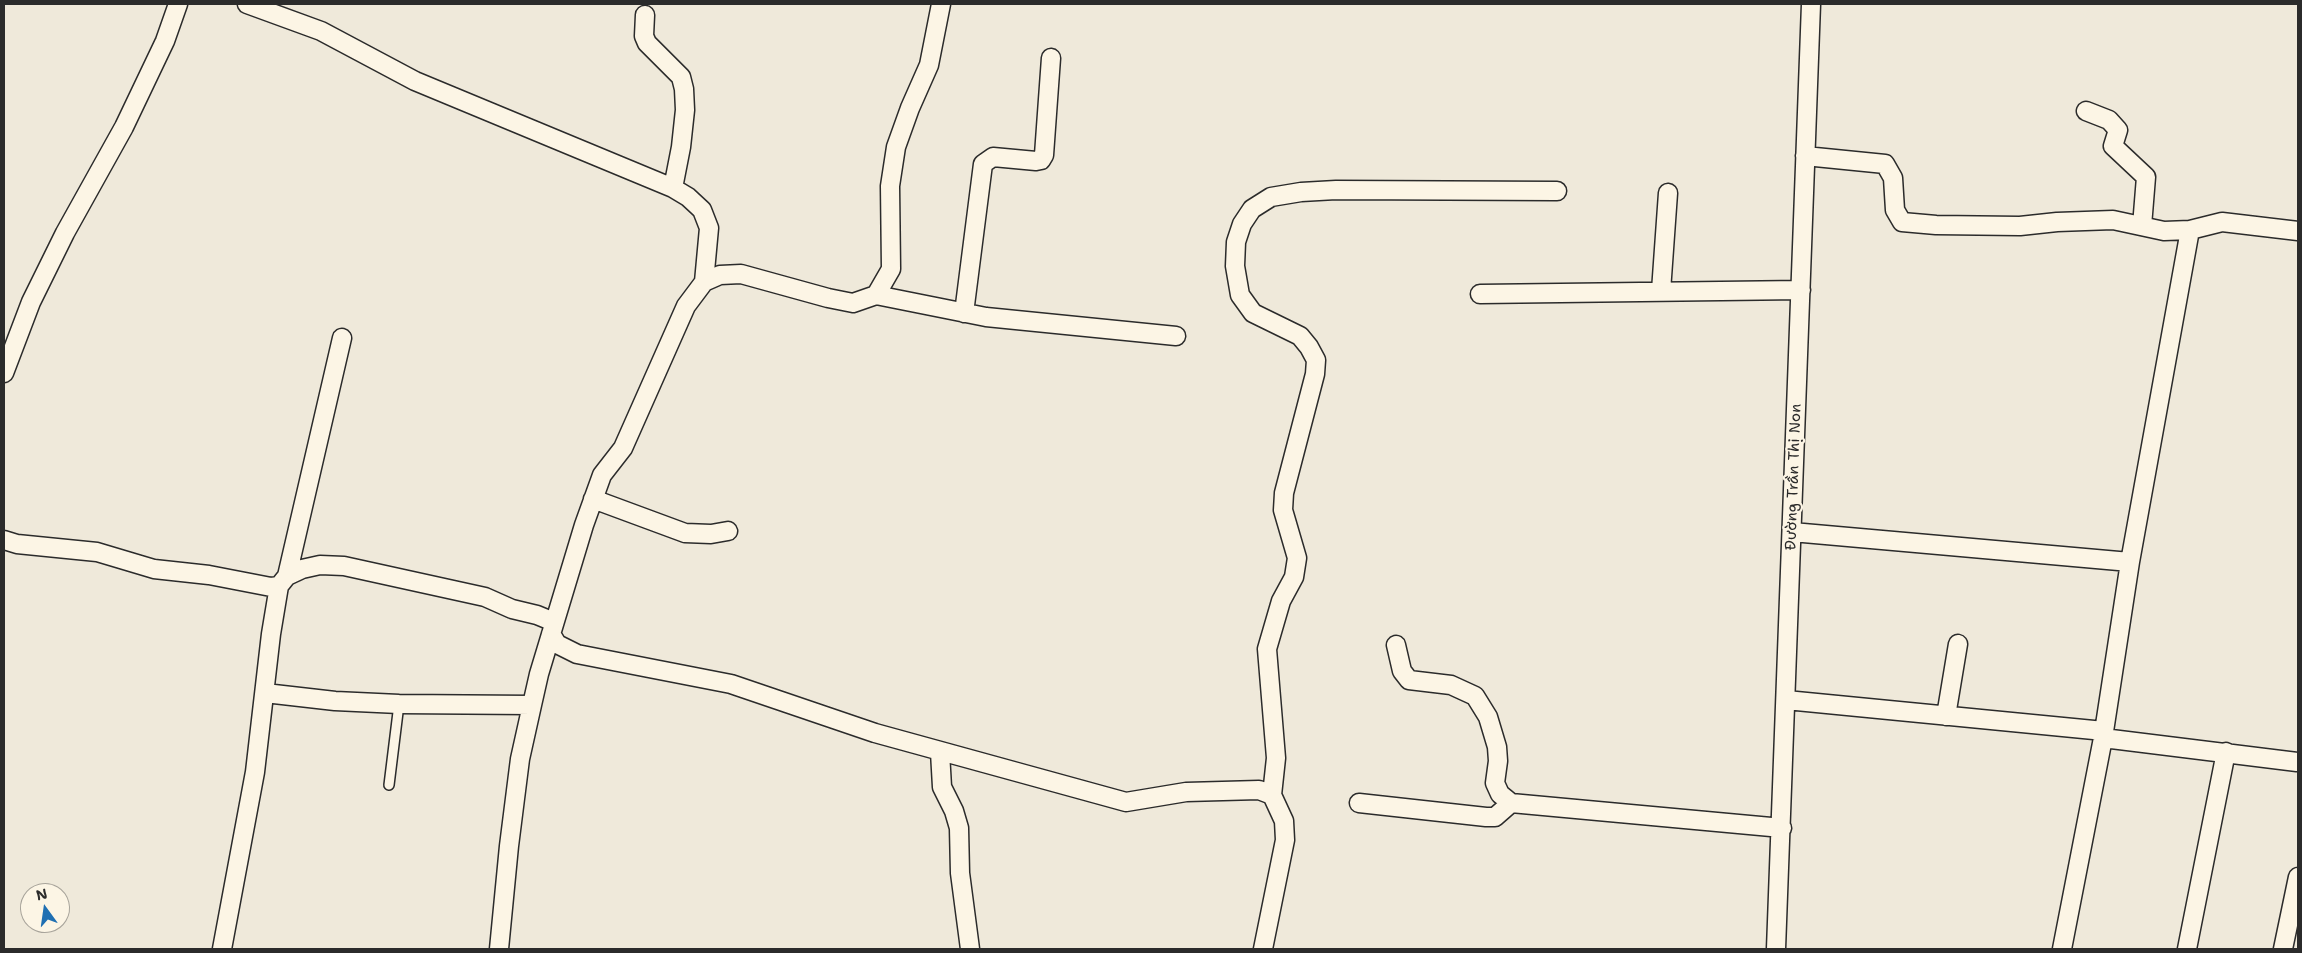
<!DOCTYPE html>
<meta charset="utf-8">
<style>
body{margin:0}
#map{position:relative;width:2302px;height:953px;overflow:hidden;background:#efe9da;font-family:"Shantell Sans",sans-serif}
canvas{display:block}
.frame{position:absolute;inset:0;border:5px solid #2b2b2b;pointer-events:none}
.north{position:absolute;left:20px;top:883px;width:50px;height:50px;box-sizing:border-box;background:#fcf5e5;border:1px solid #a8a49b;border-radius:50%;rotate:346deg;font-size:14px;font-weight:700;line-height:20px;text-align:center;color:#2b2b2b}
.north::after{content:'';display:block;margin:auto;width:18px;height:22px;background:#1f6fb2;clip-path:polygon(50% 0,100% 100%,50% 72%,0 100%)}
</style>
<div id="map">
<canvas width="2302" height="953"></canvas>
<div class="frame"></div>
<div class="north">N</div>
</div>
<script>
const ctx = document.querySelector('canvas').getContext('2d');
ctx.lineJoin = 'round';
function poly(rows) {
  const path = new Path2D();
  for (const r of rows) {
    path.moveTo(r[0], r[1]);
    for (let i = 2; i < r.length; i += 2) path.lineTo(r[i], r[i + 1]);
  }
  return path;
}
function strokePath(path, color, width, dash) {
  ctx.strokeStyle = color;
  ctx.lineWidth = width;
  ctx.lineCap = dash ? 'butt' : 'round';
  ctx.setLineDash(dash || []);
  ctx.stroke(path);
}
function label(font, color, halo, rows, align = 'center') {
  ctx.font = font + ' "Shantell Sans",sans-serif';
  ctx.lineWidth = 4.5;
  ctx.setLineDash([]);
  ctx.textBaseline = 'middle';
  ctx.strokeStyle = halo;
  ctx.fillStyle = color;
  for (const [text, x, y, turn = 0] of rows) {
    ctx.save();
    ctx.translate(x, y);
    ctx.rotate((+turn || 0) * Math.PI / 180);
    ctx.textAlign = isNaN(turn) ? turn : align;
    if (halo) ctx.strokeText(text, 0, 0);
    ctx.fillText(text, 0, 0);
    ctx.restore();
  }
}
const lane = poly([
 [389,785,399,704]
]);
const street = poly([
 [247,4,321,31,415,81,673,188,688,197,702,210,709,228,704,282],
 [645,15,644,36,647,43,681,77,684,89,685,110,681,147,673,188],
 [2086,111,2109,120,2118,130,2113,146,2146,177,2142,226],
 [1805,156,1885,164,1893,178,1895,210,1902,222,1936,225,2020,226,2057,222,2113,220,2164,231,2190,230,2222,222,2298,231],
 [1661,291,1668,193],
 [1480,294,1801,290],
 [876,295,986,317,1176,336],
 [964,313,983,164,993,157,1036,161,1041,160,1044,155,1051,58],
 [4,373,31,302,65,233,124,127,165,41,178,4],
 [593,499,685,533,711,534,728,531],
 [1792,532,2130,562,2103,738,2062,949],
 [4,540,17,544,97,552,154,569,209,575,271,587,279,586,287,576,302,569,320,565,344,566,485,597,512,609,537,615,554,622],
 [2130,562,2190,230],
 [287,576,342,338],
 [551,634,557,644,577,654,731,684,875,733,1126,802,1186,792,1259,790,1272,795,1284,821,1285,840,1263,949],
 [1396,645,1402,671,1409,680,1451,685,1475,696,1488,717,1497,747,1498,761,1495,783,1500,794,1511,803],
 [265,693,335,701,399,704,532,705],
 [1786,700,2104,731],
 [1946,716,1958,644],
 [2103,738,2297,762],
 [940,752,942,787,954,811,959,828,960,873,970,949],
 [1272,795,1276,758,1267,649,1281,601,1294,577,1297,558,1283,510,1284,493,1315,374,1316,360,1309,347,1300,336,1253,313,1240,295,1235,266,1236,242,1242,224,1252,209,1271,197,1301,192,1336,190,1557,191],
 [1359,803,1486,817,1495,817,1511,803,1782,828],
 [222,949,255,772,271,634,279,586],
 [499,949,509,846,520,759,532,705,539,674,584,525,602,475,623,448,686,306,704,282,720,275,741,274,828,298,853,303,876,295,891,269,890,186,896,147,910,108,929,65,941,4],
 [1776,949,1811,4],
 [2187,949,2226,752],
 [2283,949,2298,877]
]);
const streetNames = [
 ["Đường Trần Thị Non",1794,477,-88]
];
strokePath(lane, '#2b2b2b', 12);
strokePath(street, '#2b2b2b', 21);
strokePath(lane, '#fcf5e5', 9);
strokePath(street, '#fcf5e5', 18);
label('15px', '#2b2b2b', '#fcf5e5', streetNames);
</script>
